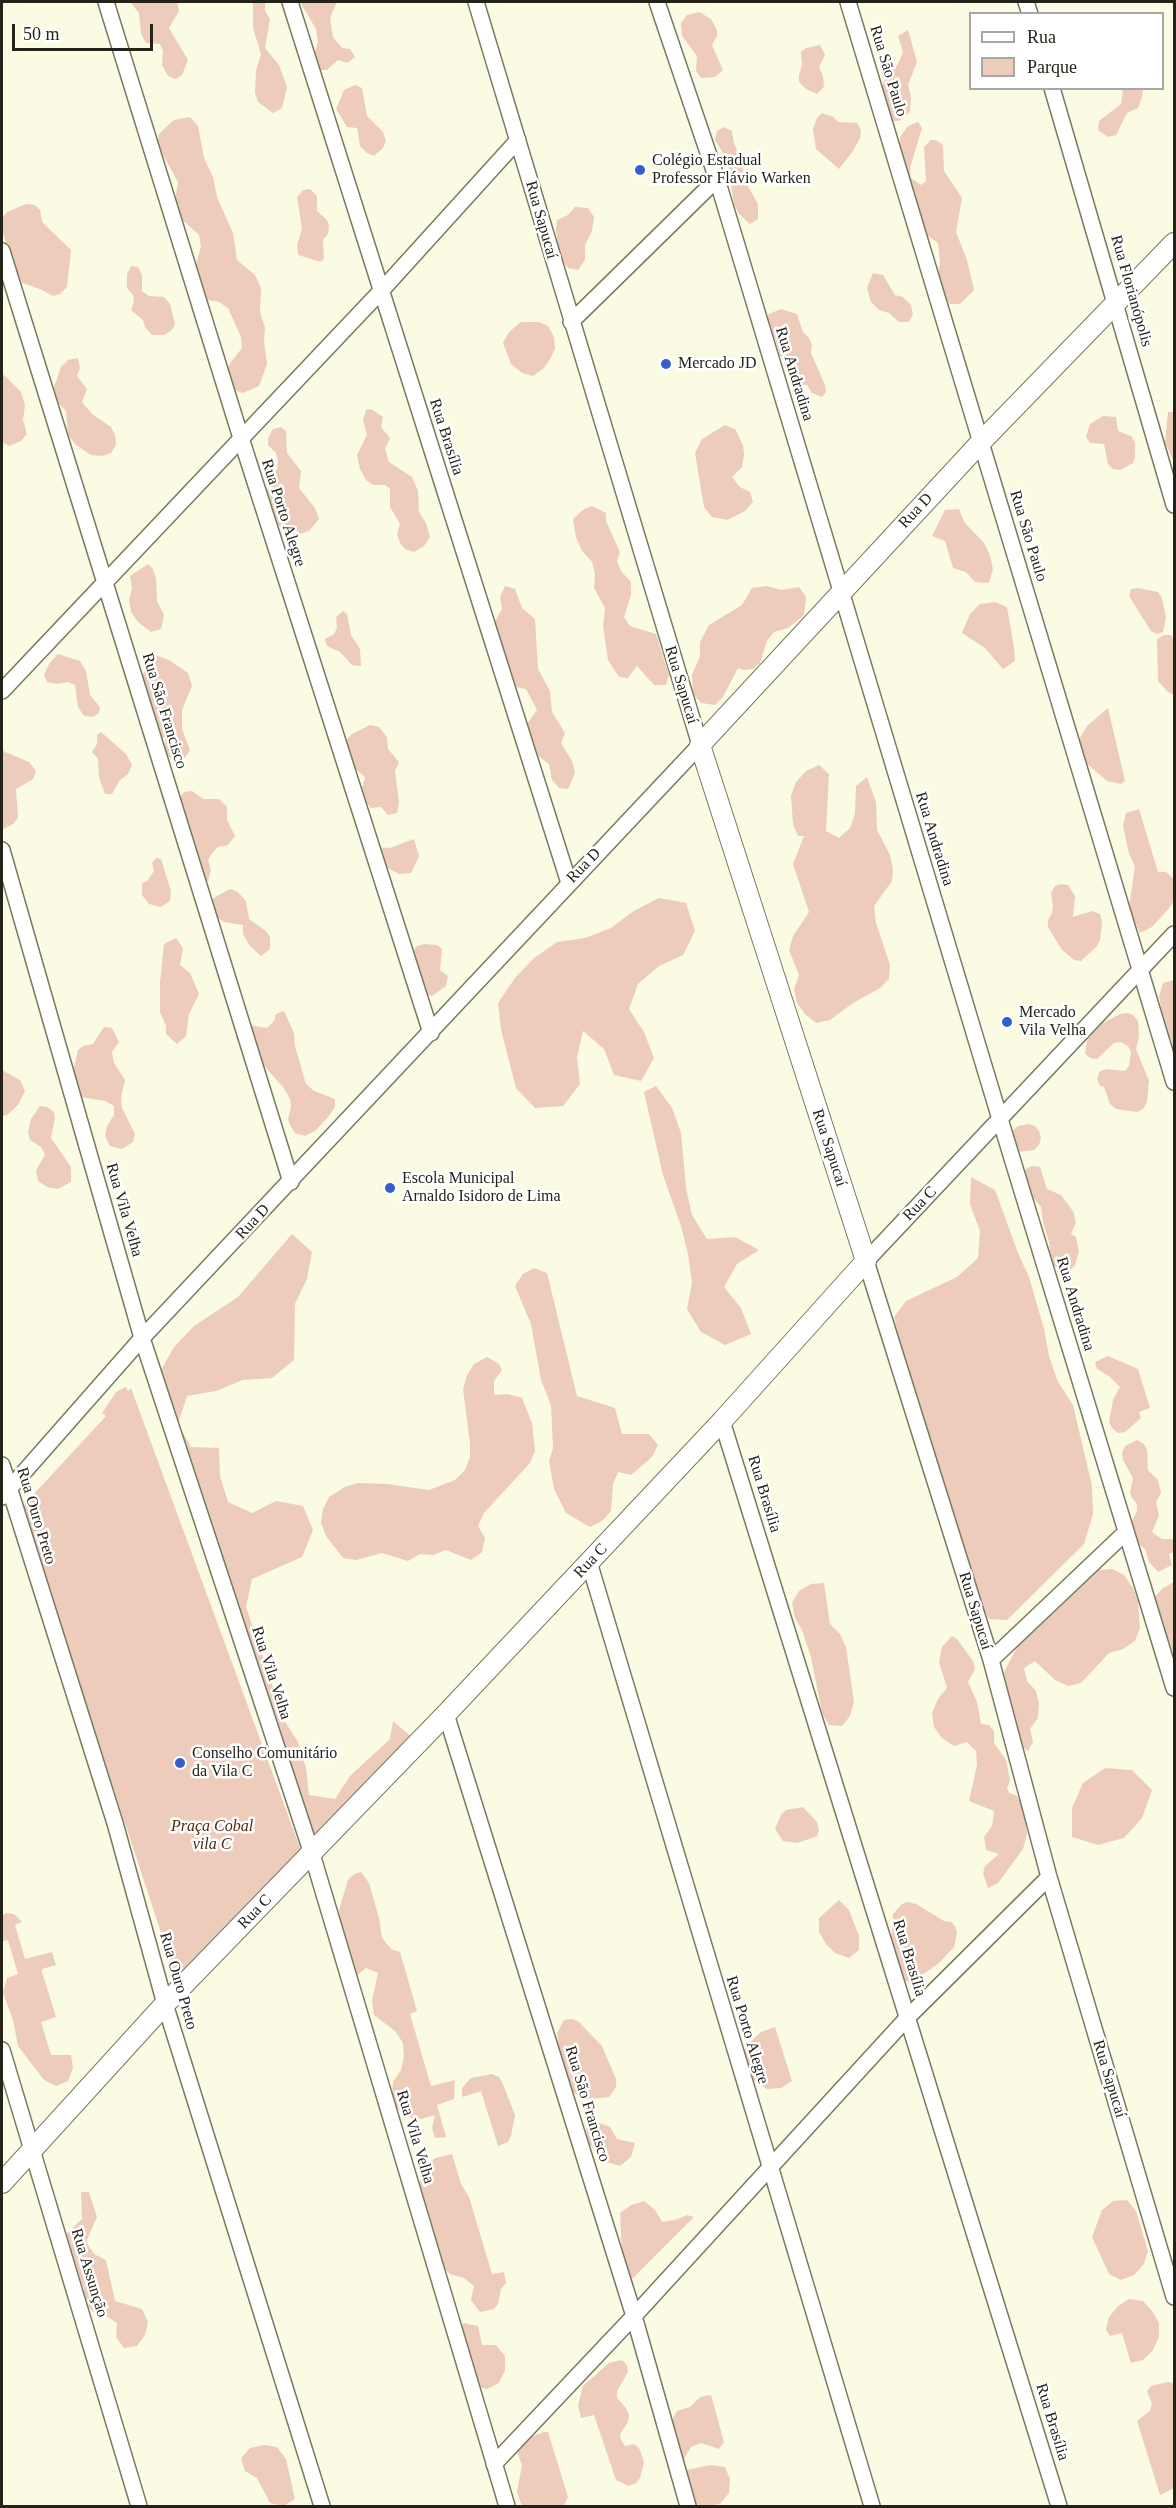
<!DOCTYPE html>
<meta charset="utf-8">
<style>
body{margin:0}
#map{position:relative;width:1176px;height:2508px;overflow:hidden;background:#fafbe2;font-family:"Times New Roman",serif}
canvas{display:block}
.frame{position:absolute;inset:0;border:3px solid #23231a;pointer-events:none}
.legend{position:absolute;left:969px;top:12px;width:195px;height:78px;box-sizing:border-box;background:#fff;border:2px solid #a7a7a3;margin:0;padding:8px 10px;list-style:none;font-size:18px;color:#23231a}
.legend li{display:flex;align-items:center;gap:12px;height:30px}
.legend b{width:30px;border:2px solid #a7a7a3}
.scale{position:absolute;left:12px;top:24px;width:141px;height:27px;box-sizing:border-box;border:3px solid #23231a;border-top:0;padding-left:8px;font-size:18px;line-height:21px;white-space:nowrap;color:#23231a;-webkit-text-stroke:4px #fff;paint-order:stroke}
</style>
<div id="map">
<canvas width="1176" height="2508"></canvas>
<div class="frame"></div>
<ul class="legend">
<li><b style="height:8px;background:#fff"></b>Rua</li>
<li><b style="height:16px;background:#edccbc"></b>Parque</li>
</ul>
<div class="scale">50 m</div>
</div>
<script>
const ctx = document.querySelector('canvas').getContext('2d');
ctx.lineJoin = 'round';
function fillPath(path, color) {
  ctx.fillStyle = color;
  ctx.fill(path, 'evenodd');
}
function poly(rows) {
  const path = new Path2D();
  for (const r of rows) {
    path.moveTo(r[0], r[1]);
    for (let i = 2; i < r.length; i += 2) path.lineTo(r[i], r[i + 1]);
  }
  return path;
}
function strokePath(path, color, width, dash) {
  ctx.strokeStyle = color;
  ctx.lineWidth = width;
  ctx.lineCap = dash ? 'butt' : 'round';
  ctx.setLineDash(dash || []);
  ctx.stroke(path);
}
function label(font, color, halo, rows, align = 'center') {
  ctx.font = font + ' "Times New Roman",serif';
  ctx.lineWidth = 5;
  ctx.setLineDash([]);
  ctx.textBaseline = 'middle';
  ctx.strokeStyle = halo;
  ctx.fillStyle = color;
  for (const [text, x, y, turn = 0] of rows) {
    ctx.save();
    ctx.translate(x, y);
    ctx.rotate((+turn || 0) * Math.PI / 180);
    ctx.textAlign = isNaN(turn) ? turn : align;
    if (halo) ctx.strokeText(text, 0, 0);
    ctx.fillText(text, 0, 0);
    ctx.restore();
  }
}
const green = poly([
 [130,2,177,2,179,11,169,28,188,60,182,75,175,79,168,76,162,65,163,51,160,44,146,43,141,34,139,13],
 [253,2,265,2,265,11,270,19,265,48,279,65,287,87,282,108,273,113,258,102,255,93,256,71,261,54,253,28],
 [300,2,337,2,330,18,333,37,342,48,350,49,355,57,347,63,338,60,327,70,320,70,314,56,318,42,316,29],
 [699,12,711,19,717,30,717,36,712,45,723,70,715,77,701,78,696,71,697,56,682,36,681,23,687,15],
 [908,30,917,62,908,85,911,97,910,112,899,121,891,121,880,91,885,79,898,64,903,52,898,36],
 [820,45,825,55,819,67,823,76,824,87,817,94,806,89,799,82,799,75,802,65,801,52,806,48],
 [355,85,362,88,367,116,383,132,386,141,383,148,374,156,367,153,360,146,357,128,347,127,336,109,344,90],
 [1123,89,1143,89,1142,97,1138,108,1127,113,1116,135,1108,137,1098,130,1099,121,1121,104],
 [822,113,834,117,838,122,857,123,861,130,860,138,853,151,839,169,816,149,813,129,817,118],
 [190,117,198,126,204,158,213,177,217,197,233,233,237,260,255,275,261,288,260,312,265,328,264,342,267,364,259,386,243,393,230,389,224,377,231,362,242,348,241,337,228,308,219,302,201,299,194,272,201,246,199,235,177,215,175,199,178,182,157,144,159,134,166,127,174,120],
 [918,122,922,128,910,168,911,178,921,185,926,181,924,147,931,140,936,140,943,145,944,171,962,198,956,232,967,260,974,290,960,304,950,304,943,295,938,278,940,262,938,243,924,233,899,150,900,137,908,126],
 [724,127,732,131,734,143,742,163,745,181,758,204,758,219,750,224,739,214,734,204,729,171,723,153,715,140,717,131],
 [310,189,317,196,317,211,327,220,329,226,328,234,323,240,324,258,321,262,298,255,297,245,302,229,297,197,303,190],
 [26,204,35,205,40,210,42,222,71,250,67,287,60,294,53,296,42,290,20,282,16,279,6,253,7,246,2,229,2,218,7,212],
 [575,207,588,208,594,217,592,231,585,245,585,260,578,270,568,268,560,258,556,230,557,220,568,215],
 [131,266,138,267,142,275,142,291,149,296,164,297,170,304,175,324,172,330,164,335,152,335,145,327,143,320,131,310,134,302,133,295,127,288,127,274],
 [873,273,883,275,895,295,903,297,911,305,913,314,909,322,899,322,889,313,879,310,871,302,867,288],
 [781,309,797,314,803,332,809,338,812,345,811,353,825,385,826,392,822,397,812,393,807,385,800,385,794,380,791,373,793,365,789,360,780,356,775,338,767,329,765,321,769,314],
 [521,322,539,322,548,326,554,337,555,349,550,359,544,368,533,376,522,373,511,364,503,343,509,332],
 [78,358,80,368,77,376,87,389,82,402,92,414,111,427,115,435,116,445,111,453,102,456,91,455,76,445,68,435,66,411,55,400,53,390,61,367,68,360],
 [4,375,21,392,25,405,23,420,27,434,21,441,9,446,2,442,2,376],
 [371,409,383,417,381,427,390,438,385,449,389,462,412,477,418,491,419,512,426,523,430,537,424,546,414,552,405,549,400,543,397,534,400,524,390,507,390,489,385,485,373,485,366,480,360,469,357,455,367,435,363,420,366,410],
 [1168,412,1174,412,1174,463,1165,442],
 [1103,416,1116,417,1118,431,1131,436,1135,442,1135,457,1133,463,1120,470,1113,469,1108,464,1104,444,1090,443,1086,437,1090,424],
 [725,425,735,429,743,445,744,455,742,467,732,477,740,487,750,492,753,502,745,511,727,520,712,517,704,507,695,453,702,439],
 [281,427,286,431,287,453,301,471,299,488,315,508,319,519,309,531,292,536,278,525,270,509,266,493,277,469,278,460,276,453,268,445,268,438,273,429],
 [592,506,606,513,606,521,620,552,617,561,621,571,631,582,631,595,624,617,630,626,656,634,669,675,666,685,654,685,637,666,628,678,619,677,608,660,603,627,605,608,594,588,595,574,592,562,582,551,576,537,573,519,584,509],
 [959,509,964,522,984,543,990,555,993,569,989,583,975,582,966,572,953,568,945,541,932,536,945,510],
 [148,564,153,569,156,579,157,601,164,615,161,629,151,632,138,622,131,612,129,600,132,588,130,576],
 [505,586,515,589,522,608,535,619,538,669,550,691,552,712,565,733,561,743,572,761,575,773,568,789,559,788,552,780,549,764,529,749,524,728,537,710,526,689,516,687,510,681,493,625,502,609,500,597],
 [767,586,781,590,799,587,806,597,804,615,788,628,774,632,767,641,760,663,753,669,744,670,738,668,723,697,715,705,701,703,693,694,692,675,700,656,700,642,709,625,742,605,752,588],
 [1138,588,1158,592,1162,598,1166,618,1163,632,1157,634,1151,631,1129,596,1131,589],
 [995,602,1007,607,1014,647,1015,661,1003,669,985,648,962,633,970,614,980,604],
 [343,611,347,614,351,635,360,649,361,666,352,665,340,652,327,646,325,639,334,634,337,628,336,617],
 [1164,635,1171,635,1174,641,1174,695,1168,692,1158,681,1157,639],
 [58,654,80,661,86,671,90,695,100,707,99,713,93,717,84,716,78,707,75,685,68,682,58,684,47,682,44,675,49,664],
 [155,655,169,660,188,673,192,686,182,710,182,729,190,750,185,758,177,762,165,754,165,738,158,735,149,710,150,699,143,688,143,674],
 [1108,708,1125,781,1121,784,1107,781,1086,763,1078,752,1080,738,1087,726],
 [370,725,379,727,387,737,388,749,399,762,395,771,399,803,397,813,388,815,381,807,371,808,364,800,362,789,365,777,344,759,342,749,346,740,352,734],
 [101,732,126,754,132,765,128,774,119,781,112,794,105,794,99,777,98,759,92,752,97,744,97,735],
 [2,740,3,751,29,762,36,771,33,779,16,789,18,818,13,824,3,829],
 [819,765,829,774,826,831,839,838,850,828,855,814,856,786,867,777,876,802,877,830,890,855,893,868,892,881,874,906,876,923,890,965,889,979,880,988,853,1003,830,1020,816,1023,805,1014,797,1003,794,989,799,975,789,950,793,936,809,912,793,864,804,836,798,836,793,824,791,796,796,782,806,771],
 [192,791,203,799,219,799,227,807,227,820,235,836,228,845,218,847,212,853,208,860,211,870,208,881,202,879,178,800,184,792],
 [1139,809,1158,872,1166,872,1174,879,1174,899,1171,906,1152,927,1140,933,1129,908,1135,866,1129,854,1123,826,1126,813],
 [414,839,419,856,411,873,399,874,384,866,370,863,366,858,370,847,390,848],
 [156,858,161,859,171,891,170,901,161,907,149,904,142,895,142,884,148,880,154,871,152,863],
 [1061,884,1068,885,1075,896,1073,917,1092,911,1100,914,1102,923,1100,940,1097,946,1081,961,1074,960,1062,950,1048,927,1048,920,1052,913,1053,906,1051,893,1055,886],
 [230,889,238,892,246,901,249,919,266,931,270,937,270,949,261,956,250,946,243,934,243,925,224,922,212,914,208,904,215,897],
 [659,898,686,903,695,931,683,955,659,966,638,984,629,1009,644,1032,654,1058,641,1081,614,1075,604,1049,583,1031,577,1057,580,1084,563,1106,535,1108,516,1088,501,1030,498,1003,515,978,534,958,557,942,585,938,611,928,632,912],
 [176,938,183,948,180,965,190,973,199,994,189,1014,186,1036,177,1044,166,1034,166,1026,160,1012,160,983,164,944],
 [424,944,437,945,442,949,440,970,448,976,446,986,432,996,424,994,411,955,417,946],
 [1174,980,1174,1070,1169,1053,1172,1040,1166,1036,1159,996,1163,983],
 [284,1011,294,1033,295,1046,306,1084,314,1091,335,1099,335,1107,329,1116,315,1131,305,1136,295,1133,290,1125,288,1119,291,1107,290,1099,283,1087,258,1059,239,1043,236,1038,237,1029,243,1024,267,1028,274,1021,276,1014],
 [1127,1013,1133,1015,1138,1021,1139,1036,1136,1049,1149,1081,1147,1102,1143,1109,1137,1112,1116,1109,1110,1104,1104,1087,1100,1086,1097,1079,1099,1072,1106,1069,1125,1071,1129,1066,1131,1052,1128,1046,1121,1042,1114,1043,1097,1059,1090,1058,1085,1053,1087,1040,1101,1024,1120,1014],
 [104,1027,112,1028,119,1042,112,1052,114,1063,125,1080,121,1098,122,1108,135,1134,133,1142,122,1149,110,1146,105,1136,107,1126,114,1115,114,1106,105,1101,81,1097,73,1072,78,1050,83,1046,93,1044],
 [2,1070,20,1080,25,1091,18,1105,7,1115,2,1116],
 [656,1086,672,1108,681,1133,686,1188,692,1215,707,1239,735,1237,759,1250,737,1264,724,1287,741,1308,751,1334,725,1345,701,1332,687,1309,692,1283,688,1254,681,1226,663,1175,644,1092],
 [40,1106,47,1107,54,1112,55,1118,51,1138,71,1167,71,1182,58,1189,47,1187,38,1181,36,1170,45,1155,41,1147,30,1140,28,1132,31,1119],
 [1029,1124,1035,1126,1039,1131,1041,1138,1039,1145,1034,1150,1018,1152,1009,1134,1018,1126],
 [1033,1166,1040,1167,1047,1189,1061,1195,1073,1211,1076,1222,1071,1234,1076,1237,1079,1251,1075,1265,1070,1270,1063,1271,1051,1264,1049,1242,1043,1222,1041,1207,1024,1187,1023,1173,1027,1168],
 [971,1177,995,1190,1018,1253,1029,1277,1044,1329,1049,1356,1058,1382,1073,1405,1092,1486,1093,1514,1084,1544,1007,1620,989,1619,980,1602,905,1372,894,1317,906,1301,957,1277,978,1258,980,1231,970,1204],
 [292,1234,312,1252,307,1279,295,1304,294,1360,272,1378,243,1380,216,1391,187,1396,178,1424,191,1447,219,1448,220,1476,228,1502,252,1513,276,1501,303,1506,313,1530,302,1557,252,1579,246,1607,284,1720,298,1742,306,1768,309,1795,335,1799,350,1776,390,1739,393,1721,414,1739,315,1842,165,1396,161,1370,174,1347,194,1326,238,1297],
 [534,1268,547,1273,577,1396,615,1408,622,1434,649,1434,658,1445,652,1457,631,1475,618,1472,613,1484,611,1511,602,1521,590,1527,566,1513,554,1489,549,1461,553,1448,551,1405,541,1380,531,1324,515,1286,523,1274],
 [1108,1356,1138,1369,1150,1408,1139,1412,1141,1418,1125,1432,1118,1433,1112,1428,1109,1422,1113,1400,1120,1387,1109,1376,1097,1369,1095,1362],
 [487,1357,499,1364,502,1370,494,1381,494,1395,508,1394,522,1398,532,1423,535,1451,530,1463,484,1513,478,1526,485,1538,482,1552,471,1560,446,1550,433,1555,420,1554,408,1561,382,1553,356,1560,343,1558,326,1536,321,1523,323,1509,329,1497,345,1487,358,1483,387,1484,429,1490,455,1480,465,1470,470,1457,470,1443,463,1389,467,1375,474,1364],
 [126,1387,128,1391,131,1388,303,1856,178,1984,21,1508,106,1416,102,1413,116,1392],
 [1137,1440,1144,1444,1147,1450,1148,1470,1158,1480,1161,1493,1156,1502,1159,1515,1152,1532,1162,1539,1174,1539,1174,1552,1169,1554,1172,1565,1158,1572,1149,1562,1145,1549,1136,1542,1130,1525,1137,1511,1137,1504,1132,1498,1130,1492,1133,1478,1123,1460,1122,1453,1125,1446],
 [1112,1569,1124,1575,1133,1588,1138,1601,1140,1628,1135,1641,1123,1649,1109,1653,1081,1683,1068,1686,1055,1680,1035,1661,1024,1668,1027,1681,1036,1691,1039,1704,1038,1718,1030,1729,1033,1742,1028,1751,1016,1742,1004,1672,1017,1647,1044,1615,1098,1570],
 [1174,1582,1174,1655,1153,1599,1163,1588],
 [824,1583,830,1624,840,1634,846,1647,854,1702,850,1716,842,1726,829,1725,822,1713,811,1657,802,1630,795,1618,792,1603,799,1591,811,1584],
 [952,1636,957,1639,973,1661,975,1669,968,1682,977,1702,981,1724,989,1725,994,1731,994,1743,1006,1760,1010,1781,1007,1788,1009,1793,1016,1795,1025,1809,1027,1834,1023,1849,998,1883,988,1888,983,1873,985,1866,999,1854,986,1850,984,1837,992,1826,994,1811,969,1801,977,1765,976,1751,967,1742,954,1746,942,1738,934,1727,932,1713,938,1699,947,1688,939,1662,942,1647],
 [1105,1768,1132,1770,1152,1790,1142,1818,1124,1838,1098,1845,1072,1837,1072,1808,1083,1783],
 [803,1807,817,1822,819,1830,817,1836,798,1843,783,1841,775,1829,781,1815,786,1810],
 [361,1872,369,1883,379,1918,382,1938,391,1949,400,1952,417,2011,410,2014,431,2086,455,2080,454,2099,437,2105,446,2137,435,2138,432,2128,435,2115,421,2119,407,2117,397,2108,392,2095,393,2082,401,2070,404,2057,403,2043,395,2031,374,2015,372,2001,378,1973,366,1968,355,1977,342,1940,339,1910,348,1880,354,1874],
 [839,1900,849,1910,859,1936,859,1950,849,1958,835,1953,826,1944,819,1932,819,1918],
 [908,1902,916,1904,944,1921,951,1922,955,1926,957,1933,954,1947,939,1963,911,1983,905,1980,891,1942,893,1914,902,1904],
 [7,1913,14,1914,22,1922,15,1925,25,1959,52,1952,56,1965,42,1969,42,1972,56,2017,41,2022,51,2055,71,2055,73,2068,68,2081,56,2086,44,2080,18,2046,13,2020,3,1993,7,1978,18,1974,8,1940,2,1941,2,1915],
 [571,2019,578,2021,602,2046,616,2079,616,2087,609,2097,583,2100,573,2092,559,2049,557,2033,564,2020],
 [775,2027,792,2081,781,2088,767,2089,754,2081,744,2053,746,2046,761,2032],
 [492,2074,499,2077,502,2082,515,2115,511,2136,508,2142,498,2146,481,2091,463,2097,462,2095,462,2088,471,2078],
 [597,2122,610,2127,617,2139,635,2143,631,2157,620,2166,607,2162,588,2143,586,2129],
 [452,2154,461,2184,469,2197,492,2274,504,2272,506,2283,501,2289,498,2304,494,2309,480,2312,471,2300,474,2286,464,2278,450,2274,440,2264,414,2188,423,2178,425,2168,435,2158],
 [81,2192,89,2192,97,2217,86,2242,94,2254,106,2260,115,2301,142,2309,148,2322,145,2335,137,2346,124,2348,116,2337,117,2323,106,2316,93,2312,84,2302,84,2288,78,2275,69,2266,62,2238,82,2219],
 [1127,2200,1136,2211,1148,2251,1144,2264,1134,2275,1121,2280,1109,2274,1092,2237,1102,2210,1113,2201],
 [644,2201,655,2210,662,2222,675,2220,687,2215,694,2217,630,2281,622,2256,620,2213,631,2205],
 [1129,2299,1143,2301,1153,2312,1159,2323,1159,2337,1153,2350,1143,2360,1131,2363,1122,2333,1110,2336,1106,2330,1109,2317,1118,2306],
 [464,2323,478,2326,482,2345,496,2345,505,2356,505,2370,499,2383,487,2389,473,2386,456,2334],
 [622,2360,627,2365,628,2372,617,2391,617,2398,626,2408,629,2415,628,2422,620,2434,621,2440,625,2446,634,2444,639,2448,644,2462,640,2478,636,2483,629,2486,616,2480,594,2415,581,2418,578,2405,583,2386,609,2363],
 [1168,2382,1174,2383,1174,2488,1160,2495,1137,2421,1150,2411,1152,2404,1147,2391,1151,2386],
 [711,2395,724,2442,719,2449,701,2443,691,2447,682,2462,686,2470,711,2465,725,2467,730,2479,729,2493,720,2504,703,2506,693,2503,671,2422,677,2411,690,2407,700,2397],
 [544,2432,548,2432,568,2497,564,2506,522,2506,517,2492,522,2465,517,2452,524,2439],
 [264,2445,277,2447,286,2459,295,2499,284,2506,270,2503,257,2478,245,2471,241,2458,250,2448]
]);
const minor = poly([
 [106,2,241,438,431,1033],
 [290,2,569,883],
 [657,2,717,179,1000,1119,1174,1688],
 [848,2,1174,1082],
 [1026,2,1030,14],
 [1052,88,1174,505],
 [2,251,291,1182],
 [571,322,717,179],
 [2,691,381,291,518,140],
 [2,850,142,1338,312,1854,507,2506],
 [1174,934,866,1261,991,1660,1049,1877,1174,2297],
 [722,1421,1059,2506],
 [2,1465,115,1823,165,2004,322,2506],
 [2,1497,142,1338,700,745,476,2],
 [589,1562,872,2506],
 [991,1660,1126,1532],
 [446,1714,634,2316,688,2506],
 [2,2050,139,2506],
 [494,2464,634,2316,908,2017,1049,1877]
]);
const tertiary = poly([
 [2,2183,165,2004,446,1714,722,1421,866,1261,700,745,981,442,1174,243]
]);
const markers = [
 [640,170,6,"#345ece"],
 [666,364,6,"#345ece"],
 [1007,1022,6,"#345ece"],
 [390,1188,6,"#345ece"],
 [180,1763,6,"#345ece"]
];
const streetNames = [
 ["Rua São Paulo",888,71,73],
 ["Rua Sapucaí",541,220,74],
 ["Rua Florianópolis",1131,291,74],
 ["Rua Andradina",794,374,73],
 ["Rua Brasília",446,437,72],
 ["Rua D",916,511,-47],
 ["Rua Porto Alegre",283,513,72],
 ["Rua São Paulo",1028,536,73],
 ["Rua Sapucaí",681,685,73],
 ["Rua São Francisco",164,711,73],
 ["Rua Andradina",934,839,73],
 ["Rua D",584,866,-46],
 ["Rua Sapucaí",829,1148,72],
 ["Rua C",920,1204,-46],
 ["Rua Vila Velha",124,1210,74],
 ["Rua D",253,1222,-47],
 ["Rua Andradina",1075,1304,73],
 ["Rua Brasília",764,1494,73],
 ["Rua Ouro Preto",36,1516,73],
 ["Rua C",591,1561,-47],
 ["Rua Sapucaí",975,1611,73],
 ["Rua Vila Velha",271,1673,72],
 ["Rua C",255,1912,-46],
 ["Rua Brasília",909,1958,73],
 ["Rua Ouro Preto",178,1981,74],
 ["Rua Porto Alegre",747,2030,73],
 ["Rua Sapucaí",1109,2079,73],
 ["Rua São Francisco",587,2104,73],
 ["Rua Vila Velha",415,2137,73],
 ["Rua Assunção",89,2273,73],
 ["Rua Brasília",1052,2422,73]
];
const poiNames = [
 ["Colégio Estadual",652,161],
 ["Professor Flávio Warken",652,179],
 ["Mercado JD",678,364],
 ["Mercado",1019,1013],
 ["Vila Velha",1019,1031],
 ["Escola Municipal",402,1179],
 ["Arnaldo Isidoro de Lima",402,1197],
 ["Conselho Comunitário",192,1754],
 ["da Vila C",192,1772]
];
const parkNames = [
 ["Praça Cobal",212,1827],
 ["vila C",212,1845]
];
fillPath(green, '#edccbc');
strokePath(minor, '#777962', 18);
strokePath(tertiary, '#777962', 22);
strokePath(minor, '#fff', 15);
strokePath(tertiary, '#fff', 20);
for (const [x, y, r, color] of markers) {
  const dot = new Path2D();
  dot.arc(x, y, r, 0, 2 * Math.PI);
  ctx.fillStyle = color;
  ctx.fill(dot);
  strokePath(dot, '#fff', 2);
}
label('16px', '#23231a', '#fff', streetNames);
label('16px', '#23231a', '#fff', poiNames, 'left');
label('italic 16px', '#53270d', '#fff', parkNames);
</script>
